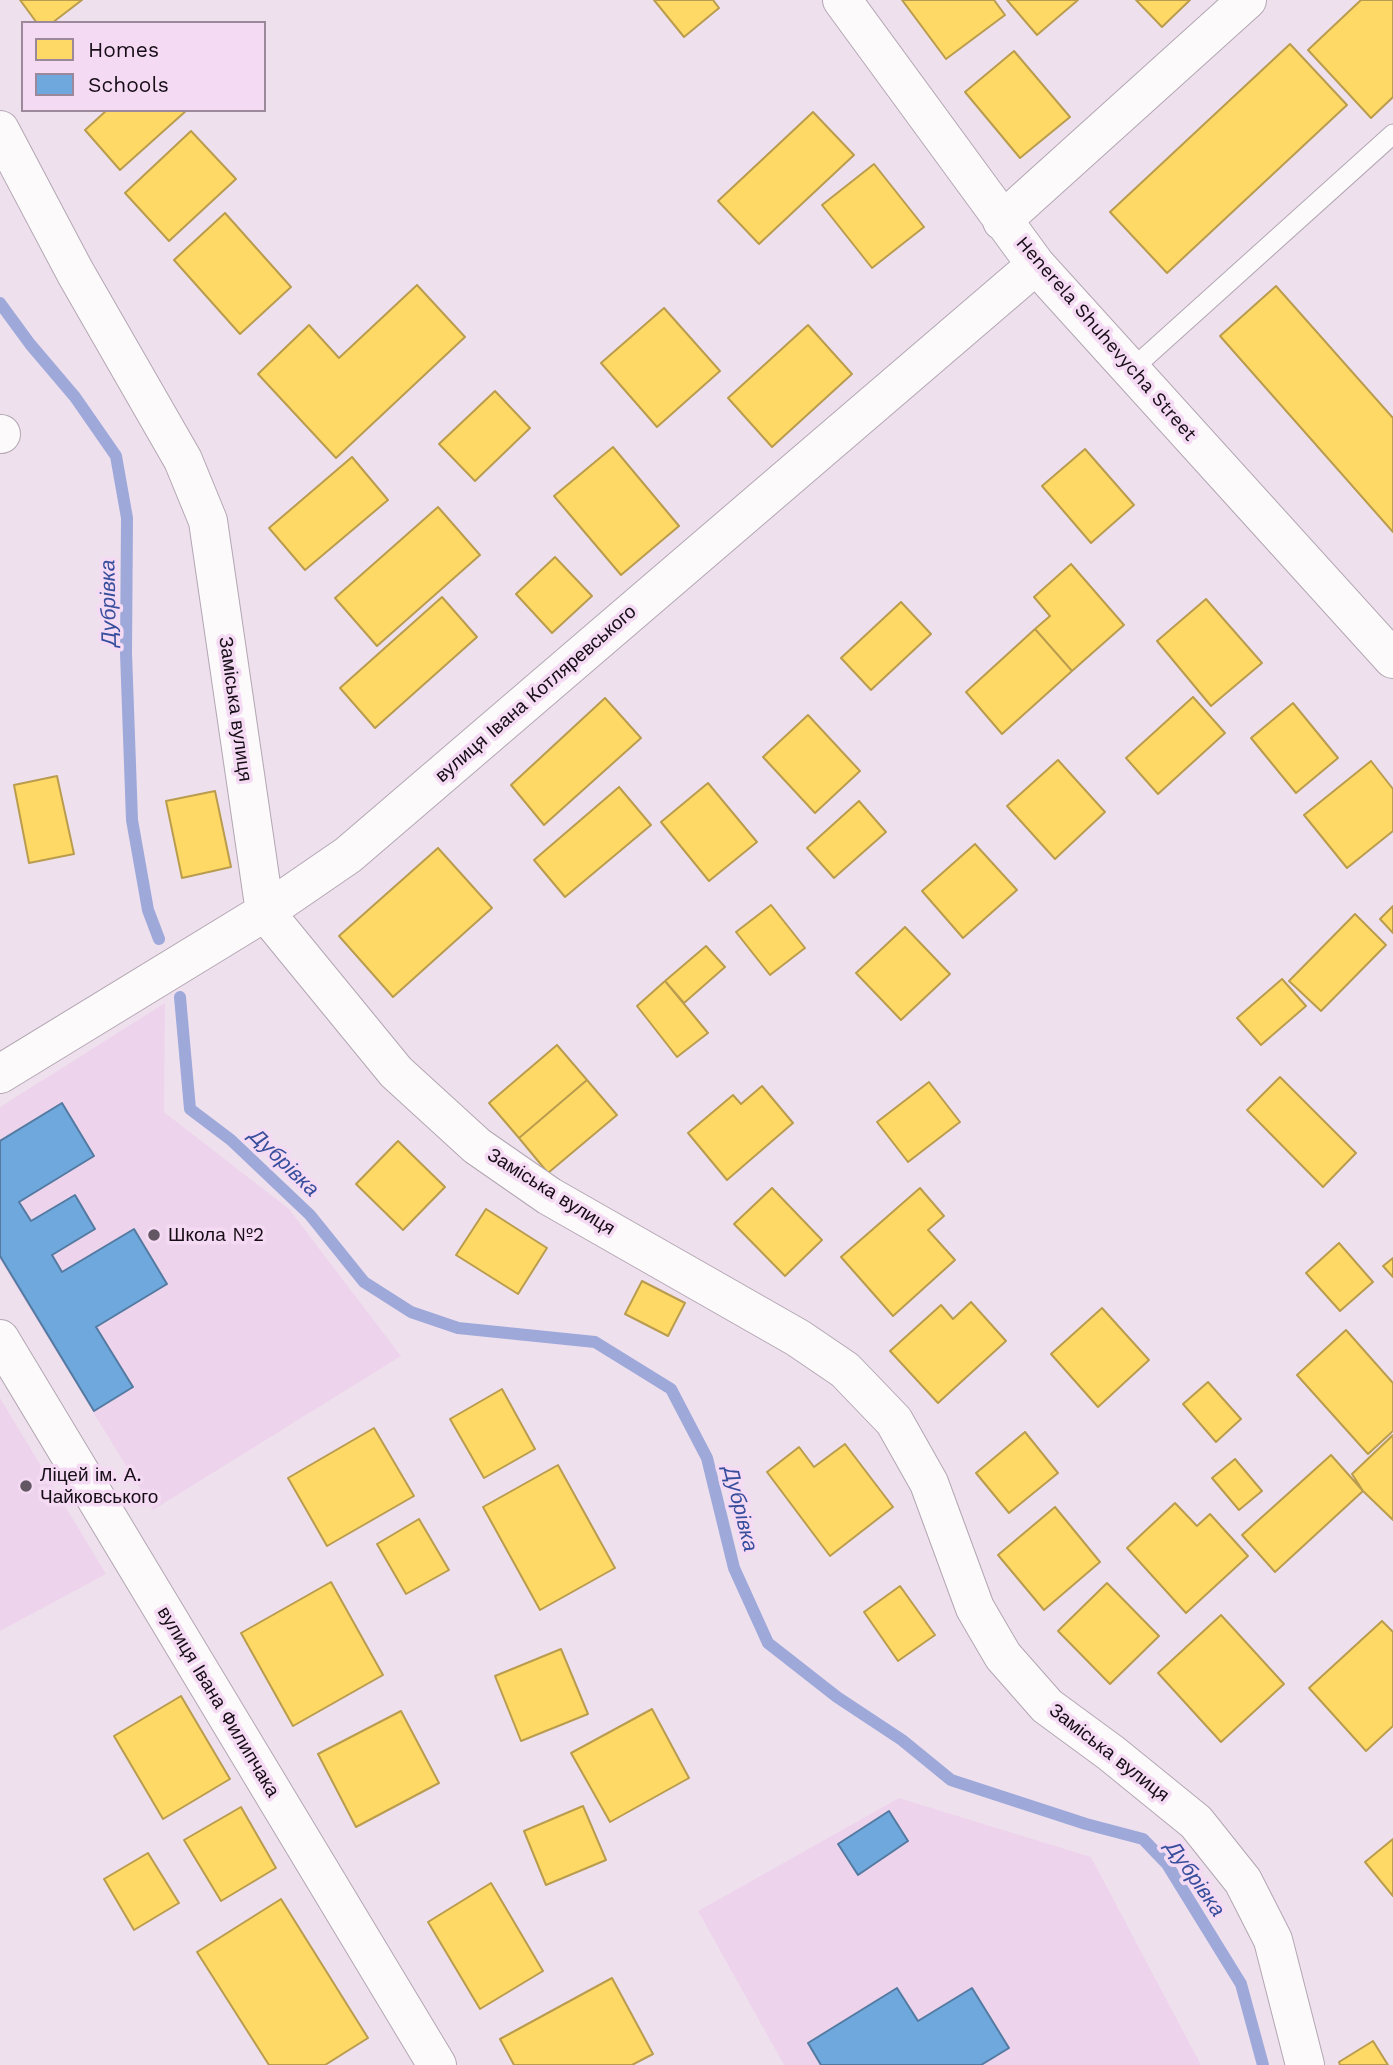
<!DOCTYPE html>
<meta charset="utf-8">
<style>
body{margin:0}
#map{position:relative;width:1393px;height:2065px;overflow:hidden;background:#efe0ee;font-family:"Work Sans",sans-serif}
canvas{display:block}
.legend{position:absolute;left:21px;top:21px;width:245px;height:91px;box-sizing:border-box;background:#f5daf4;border:2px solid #9c889b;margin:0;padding:9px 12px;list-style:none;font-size:21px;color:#160d16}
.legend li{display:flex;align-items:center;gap:14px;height:35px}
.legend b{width:35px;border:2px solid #9c889b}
</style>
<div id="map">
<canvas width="1393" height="2065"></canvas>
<ul class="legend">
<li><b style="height:19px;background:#ffd966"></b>Homes</li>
<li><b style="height:19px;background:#6fa8dc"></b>Schools</li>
</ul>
</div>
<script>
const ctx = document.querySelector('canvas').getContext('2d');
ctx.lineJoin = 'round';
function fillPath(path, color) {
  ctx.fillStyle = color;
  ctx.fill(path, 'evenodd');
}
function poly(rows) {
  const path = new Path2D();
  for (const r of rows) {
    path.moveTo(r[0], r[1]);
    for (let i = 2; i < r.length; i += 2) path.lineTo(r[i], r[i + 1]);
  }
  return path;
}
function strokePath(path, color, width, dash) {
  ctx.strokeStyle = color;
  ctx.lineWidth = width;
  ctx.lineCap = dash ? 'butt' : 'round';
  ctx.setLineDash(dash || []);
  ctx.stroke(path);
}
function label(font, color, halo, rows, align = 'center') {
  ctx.font = font + ' "Work Sans",sans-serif';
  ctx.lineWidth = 7;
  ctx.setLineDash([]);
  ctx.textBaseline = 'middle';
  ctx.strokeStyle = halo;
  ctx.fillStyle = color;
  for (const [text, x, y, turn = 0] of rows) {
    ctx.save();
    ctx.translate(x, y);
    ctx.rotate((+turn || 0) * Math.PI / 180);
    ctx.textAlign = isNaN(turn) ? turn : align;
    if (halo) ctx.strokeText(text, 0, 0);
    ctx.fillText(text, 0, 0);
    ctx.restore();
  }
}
const built = poly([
 [165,1003,164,1112,289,1209,401,1356,153,1510,0,1260,0,1107],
 [0,1398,106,1574,0,1631],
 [899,1798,1091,1857,1201,2065,784,2065,698,1911]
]);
const homes = poly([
 [20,0,82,0,52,23,37,23,20,0],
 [654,0,713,0,719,8,684,37,654,0],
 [902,0,994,0,1005,15,946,59,902,0],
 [1007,0,1078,0,1037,35,1007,0],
 [1136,0,1190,0,1162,27,1136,0],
 [1361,0,1393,0,1393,97,1371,118,1308,50,1361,0],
 [1290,44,1347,105,1167,273,1110,212,1290,44],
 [1014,51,1070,117,1020,158,965,92,1014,51],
 [107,110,187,110,120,170,85,130,107,110],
 [813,112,854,155,759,244,718,201,813,112],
 [191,131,236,179,169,241,125,193,191,131],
 [874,164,924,227,872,268,822,205,874,164],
 [225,213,291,287,240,334,174,260,225,213],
 [417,285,465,337,336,458,258,374,309,325,339,358,417,285],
 [1276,286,1393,418,1393,532,1220,336,1276,286],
 [664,308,720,371,657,427,601,363,664,308],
 [808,325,852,374,772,447,728,398,808,325],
 [495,391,530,428,475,481,439,444,495,391],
 [613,447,679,526,621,575,554,496,613,447],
 [1085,449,1134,505,1091,543,1042,486,1085,449],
 [352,457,388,500,305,570,269,528,352,457],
 [438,507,480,555,377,646,335,598,438,507],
 [555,557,592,596,552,633,516,594,555,557],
 [1071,564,1124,625,1072,671,1035,629,1050,616,1034,597,1071,564],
 [442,597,477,637,375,728,340,688,442,597],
 [1206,599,1262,663,1211,706,1157,641,1206,599],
 [901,602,931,634,871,690,841,658,901,602],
 [1035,629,1072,671,1002,734,966,692,1035,629],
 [1193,697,1225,733,1158,794,1126,758,1193,697],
 [605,698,641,738,544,825,511,785,605,698],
 [1293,703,1338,758,1296,793,1251,738,1293,703],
 [808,715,860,771,815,813,763,757,808,715],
 [1058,760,1105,812,1055,859,1007,806,1058,760],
 [1371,761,1393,789,1393,831,1347,868,1304,815,1371,761],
 [57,776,74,854,29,863,14,785,57,776],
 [708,783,757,842,709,881,661,822,708,783],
 [619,787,651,825,565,897,534,860,619,787],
 [215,791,231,867,182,878,166,801,215,791],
 [859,801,886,832,834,878,807,848,859,801],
 [975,844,1017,890,963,938,922,891,975,844],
 [438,848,492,908,393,997,339,936,438,848],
 [771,905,805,948,770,975,736,932,771,905],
 [1393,906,1393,933,1380,919,1393,906],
 [1355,914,1386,945,1321,1011,1289,981,1355,914],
 [905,927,950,974,901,1020,856,973,905,927],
 [706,946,725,967,684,1003,665,981,706,946],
 [1282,979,1306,1006,1261,1045,1237,1018,1282,979],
 [665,981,708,1033,677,1057,637,1006,665,981],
 [557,1045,587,1080,519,1138,489,1103,557,1045],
 [1280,1077,1356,1153,1323,1187,1247,1110,1280,1077],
 [587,1080,617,1115,548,1173,519,1138,587,1080],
 [929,1082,960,1122,908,1162,877,1122,929,1082],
 [762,1086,793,1123,727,1180,688,1133,733,1095,741,1104,762,1086],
 [398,1141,445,1187,403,1230,356,1184,398,1141],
 [772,1188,822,1240,785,1276,734,1224,772,1188],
 [920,1188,944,1216,928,1230,955,1260,893,1316,841,1257,920,1188],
 [486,1209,547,1248,518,1294,456,1255,486,1209],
 [1339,1243,1373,1282,1340,1311,1306,1273,1339,1243],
 [1393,1258,1393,1277,1383,1266,1393,1258],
 [642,1281,685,1303,668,1336,625,1314,642,1281],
 [971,1302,1006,1341,938,1403,890,1351,941,1305,953,1319,971,1302],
 [1102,1308,1149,1360,1098,1407,1051,1354,1102,1308],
 [1346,1330,1393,1383,1393,1431,1368,1454,1297,1375,1346,1330],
 [1208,1382,1241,1419,1216,1442,1183,1404,1208,1382],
 [502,1389,535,1449,484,1478,450,1419,502,1389],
 [374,1428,414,1496,327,1546,288,1478,374,1428],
 [1025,1432,1058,1473,1009,1513,976,1473,1025,1432],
 [1393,1435,1393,1520,1363,1491,1352,1474,1393,1435],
 [845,1444,893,1507,830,1556,767,1472,799,1447,814,1467,845,1444],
 [1331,1455,1363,1491,1275,1572,1242,1535,1331,1455],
 [1235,1459,1262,1491,1239,1510,1212,1478,1235,1459],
 [558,1465,615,1568,540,1610,483,1507,558,1465],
 [1175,1503,1197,1526,1210,1514,1248,1556,1186,1613,1127,1548,1175,1503],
 [1055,1507,1100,1562,1044,1610,998,1555,1055,1507],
 [419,1519,449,1570,406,1594,377,1544,419,1519],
 [331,1582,383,1675,293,1726,241,1633,331,1582],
 [1107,1583,1159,1636,1110,1684,1058,1631,1107,1583],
 [900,1586,935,1635,898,1661,864,1612,900,1586],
 [1221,1615,1284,1684,1221,1742,1158,1673,1221,1615],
 [1382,1621,1393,1632,1393,1726,1366,1751,1309,1688,1382,1621],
 [561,1649,588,1714,521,1741,495,1676,561,1649],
 [181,1696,230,1779,163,1819,114,1736,181,1696],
 [652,1709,689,1778,610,1822,571,1753,652,1709],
 [401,1711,439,1783,356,1827,318,1754,401,1711],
 [583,1806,606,1860,546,1885,524,1831,583,1806],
 [241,1807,276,1868,221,1901,184,1840,241,1807],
 [1393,1839,1393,1896,1365,1862,1393,1839],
 [148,1853,179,1903,134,1930,104,1879,148,1853],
 [491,1883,543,1971,480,2009,428,1922,491,1883],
 [281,1899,368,2038,325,2065,269,2065,197,1952,281,1899],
 [612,1978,653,2054,632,2065,514,2065,500,2039,612,1978],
 [1373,2041,1388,2065,1340,2065,1339,2062,1373,2041]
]);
const schools = poly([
 [62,1103,94,1156,19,1202,31,1221,75,1195,95,1229,52,1255,62,1272,134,1229,167,1284,96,1327,133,1387,94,1411,0,1256,0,1141,62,1103],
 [889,1811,908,1841,858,1875,838,1844,889,1811],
 [897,1988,918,2021,972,1988,1009,2048,981,2065,821,2065,808,2043,897,1988]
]);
const stream = poly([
 [0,303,30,344,75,397,116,456,127,518,126,653,132,820,148,910,159,939],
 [180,997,190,1109,231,1140,310,1215,364,1282,411,1312,458,1328,595,1342,671,1389,707,1458,734,1568,768,1643,837,1697,902,1740,951,1780,1086,1824,1143,1839,1167,1864,1241,1984,1263,2065]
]);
const service = poly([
 [1131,370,1393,134]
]);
const minor = poly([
 [842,0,1036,265,1393,659],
 [0,130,75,272,183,460,208,521,265,912,396,1072,477,1146,549,1196,798,1338,845,1370,894,1421,929,1483,975,1608,1003,1656,1047,1706,1111,1753,1196,1822,1243,1881,1273,1940,1305,2065],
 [1002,221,1247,0],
 [0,434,1,434],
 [0,1074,265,912,348,855,1036,265],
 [0,1339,437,2065]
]);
const markers = [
 [154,1235,7,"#625762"],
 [26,1486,7,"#625762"]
];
const streetNames = [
 ["Henerela Shuhevycha Street",1106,339,49],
 ["вулиця Івана Котляревського",536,694,-41],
 ["Заміська вулиця",235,709,82],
 ["Заміська вулиця",551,1192,32],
 ["вулиця Івана Филипчака",218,1702,59],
 ["Заміська вулиця",1109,1753,38]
];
const poiNames = [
 ["Школа №2",168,1235],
 ["Ліцей ім. А.",40,1475],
 ["Чайковського",40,1497]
];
const waterNames = [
 ["Дубрівка",109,603,-91],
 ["Дубрівка",284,1163,44],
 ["Дубрівка",740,1509,76],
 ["Дубрівка",1195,1879,55]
];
fillPath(built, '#edd4ec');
fillPath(homes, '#ffd966');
strokePath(homes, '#b99c4e', 2);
fillPath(schools, '#6fa8dc');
strokePath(schools, '#547aa1', 2);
strokePath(stream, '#9ea9da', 12);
strokePath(service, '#b2a7b2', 21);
strokePath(minor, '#b2a7b2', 40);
strokePath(service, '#fdfafc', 19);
strokePath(minor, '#fdfafc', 38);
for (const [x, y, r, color] of markers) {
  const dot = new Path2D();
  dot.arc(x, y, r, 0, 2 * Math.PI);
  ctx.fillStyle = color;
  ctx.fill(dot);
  strokePath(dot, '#f5daf4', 2.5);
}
label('19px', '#160d16', '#f5daf4', streetNames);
label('19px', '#160d16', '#f5daf4', poiNames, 'left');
label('italic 21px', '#374e9c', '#f5daf4', waterNames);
</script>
